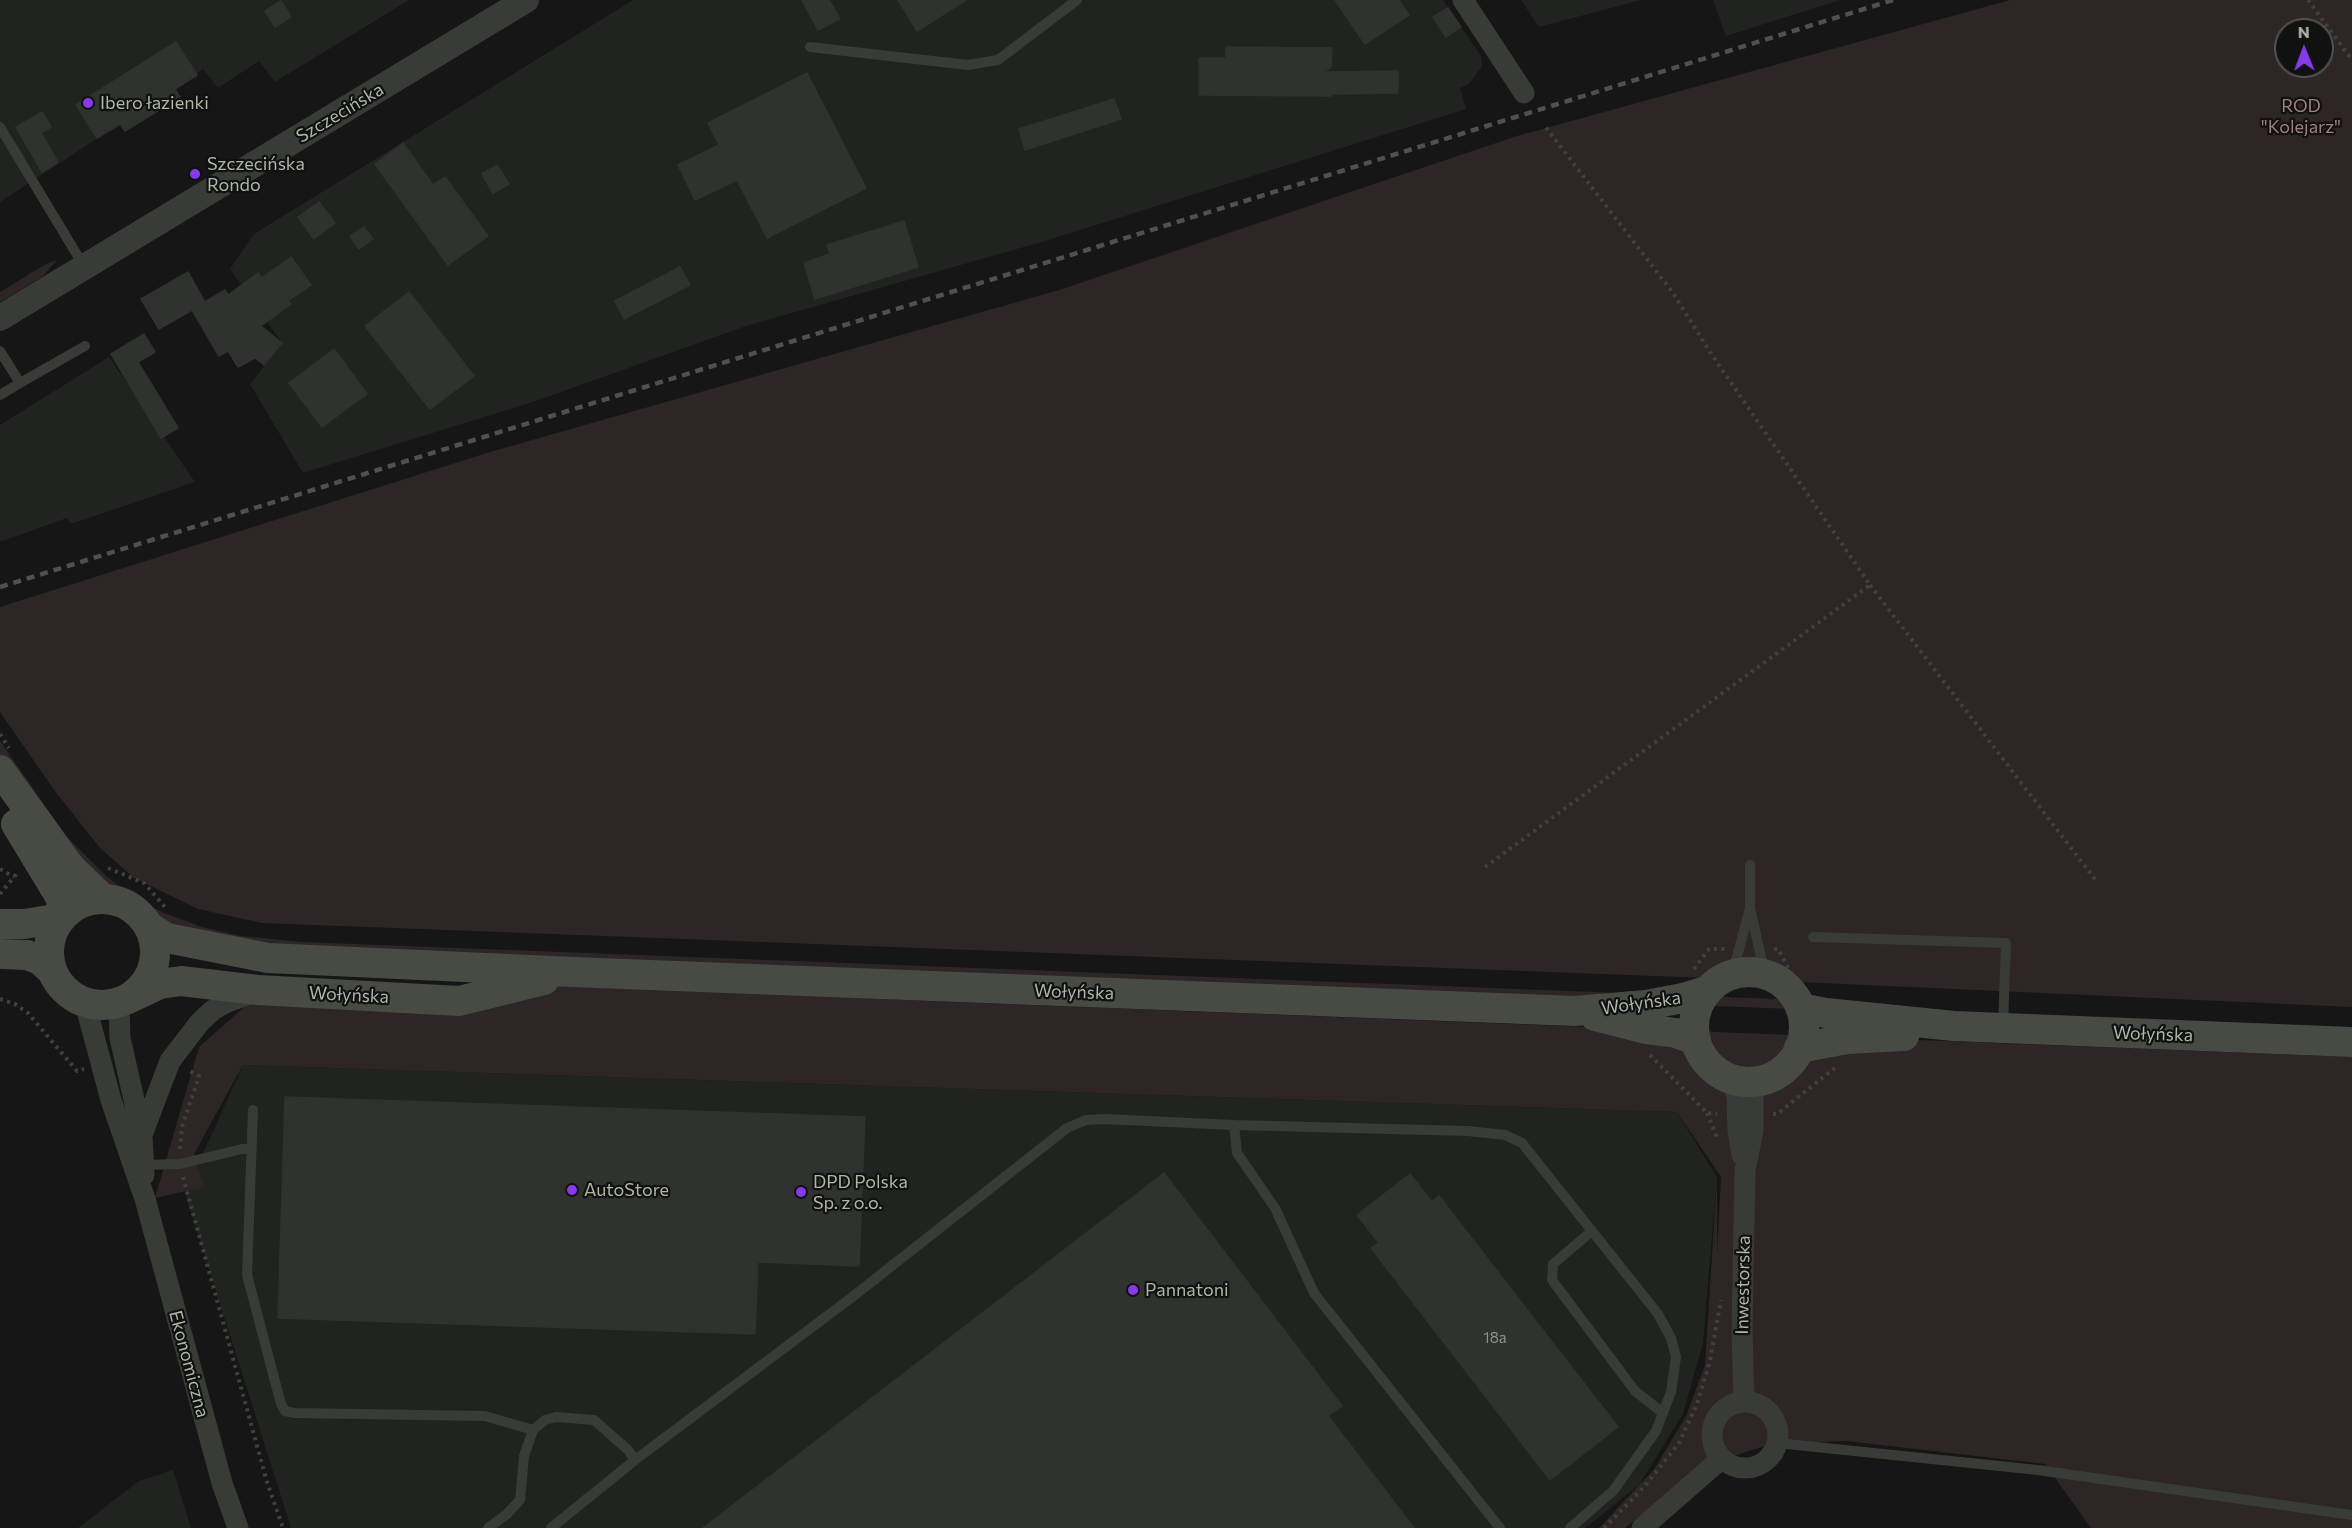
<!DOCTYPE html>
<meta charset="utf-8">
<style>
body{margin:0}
#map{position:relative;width:2352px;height:1528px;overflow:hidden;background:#151615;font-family:Commissioner,sans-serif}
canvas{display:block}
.north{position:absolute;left:2274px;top:18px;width:60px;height:60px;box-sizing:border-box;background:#101110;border:2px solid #50534c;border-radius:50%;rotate:359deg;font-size:16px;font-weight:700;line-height:24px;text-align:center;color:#afb6a7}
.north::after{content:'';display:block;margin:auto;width:21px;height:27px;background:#863ae9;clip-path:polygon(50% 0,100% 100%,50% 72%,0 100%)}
</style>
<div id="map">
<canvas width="2352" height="1528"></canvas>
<div class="north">N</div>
</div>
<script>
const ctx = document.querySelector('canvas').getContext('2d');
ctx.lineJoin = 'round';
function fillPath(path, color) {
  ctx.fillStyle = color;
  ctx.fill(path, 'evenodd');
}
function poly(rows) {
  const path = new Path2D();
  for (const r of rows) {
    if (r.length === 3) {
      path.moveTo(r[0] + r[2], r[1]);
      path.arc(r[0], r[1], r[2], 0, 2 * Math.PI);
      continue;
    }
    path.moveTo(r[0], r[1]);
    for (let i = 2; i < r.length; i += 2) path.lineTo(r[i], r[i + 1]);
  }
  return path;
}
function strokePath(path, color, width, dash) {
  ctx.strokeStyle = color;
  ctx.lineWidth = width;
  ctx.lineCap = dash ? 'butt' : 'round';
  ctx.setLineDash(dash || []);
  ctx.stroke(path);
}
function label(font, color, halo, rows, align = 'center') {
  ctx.font = font + ' Commissioner,sans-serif';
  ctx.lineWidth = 4.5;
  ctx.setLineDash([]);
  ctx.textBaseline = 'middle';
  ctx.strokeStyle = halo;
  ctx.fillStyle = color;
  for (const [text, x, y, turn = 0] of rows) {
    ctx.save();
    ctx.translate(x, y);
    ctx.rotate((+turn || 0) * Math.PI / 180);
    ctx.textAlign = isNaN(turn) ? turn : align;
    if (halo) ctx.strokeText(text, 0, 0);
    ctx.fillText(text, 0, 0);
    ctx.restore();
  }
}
const built = poly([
 [0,0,409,0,275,82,259,61,218,88,203,69,0,202],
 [633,0,1443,0,1481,56,1482,66,1470,83,1460,88,1466,109,1045,241,746,326,533,402,303,473,250,384,282,343,230,269,254,234],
 [1521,0,1641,0,1539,27],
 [1713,0,1840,0,1726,36],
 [109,357,195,482,71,524,67,518,0,542,0,425],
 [243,1065,1677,1112,1717,1177,1703,1343,1683,1414,1639,1485,1585,1528,291,1528,185,1193],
 [173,1470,191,1528,78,1528,139,1481]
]);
const green = poly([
 [2010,0,2352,0,2352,1007,1733,979,262,923,198,909,134,878,100,848,54,790,0,712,0,607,490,452,1059,290,1517,136],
 [2286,30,2322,30,2322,66,2286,66],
 [57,260,43,276,0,302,0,292,46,264],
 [0,741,67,837,107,877,138,899,162,912,202,927,241,936,303,942,1803,1000,1791,1009,484,958,213,940,147,914,101,884,0,757],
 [563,982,903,1000,2352,1057,2352,1528,2091,1528,2045,1464,1846,1441,1772,1444,1726,1458,1680,1485,1625,1528,1599,1528,1655,1468,1686,1416,1705,1365,1717,1177,1717,1256,1721,1177,1677,1112,243,1065,194,1154,204,1187,155,1198,199,1047,250,1002]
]);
const building = poly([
 [802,0,829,0,840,19,818,30,802,0],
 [898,0,966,0,917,31,898,0],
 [1335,0,1399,0,1409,15,1365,44,1335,0],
 [281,1,291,17,275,27,265,11,281,1],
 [1448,8,1461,27,1446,37,1433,17,1448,8],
 [176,42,197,75,175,89,180,97,125,131,120,124,97,138,76,105,176,42],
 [1226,47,1332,48,1331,67,1324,72,1398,71,1398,93,1331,94,1331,96,1199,95,1199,58,1226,58,1226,47],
 [807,73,866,188,767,238,737,180,695,200,678,165,719,145,708,123,807,73],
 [1114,99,1121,119,1025,150,1019,129,1114,99],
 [42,112,51,127,41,133,58,162,42,172,16,127,42,112],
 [403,143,433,185,445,177,488,236,448,265,375,164,403,143],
 [497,165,509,184,493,193,482,174,497,165],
 [319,202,335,223,314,239,298,217,319,202],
 [904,221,918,267,815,299,804,263,830,254,827,245,904,221],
 [364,227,373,239,359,249,350,236,364,227],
 [291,257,311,285,288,301,291,304,261,326,282,343,264,365,255,358,238,367,228,351,219,356,192,310,159,329,141,299,188,272,205,302,225,290,228,295,258,273,262,278,291,257],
 [680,267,690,285,624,319,615,301,680,267],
 [409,292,474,376,430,409,365,326,409,292],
 [144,334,155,352,138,362,178,428,161,438,111,354,144,334],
 [334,349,367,394,322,427,289,383,334,349],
 [285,1097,865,1117,859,1266,758,1262,755,1334,278,1318,285,1097],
 [1164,1173,1342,1406,1328,1416,1414,1528,703,1528,1164,1173],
 [1410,1174,1432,1202,1439,1196,1618,1427,1550,1480,1371,1248,1379,1243,1357,1215,1410,1174]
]);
const path = poly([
 [2308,0,2352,60],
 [1870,585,2097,882],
 [0,734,9,748],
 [1485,867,1870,585,1710,352,1673,293,1544,125],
 [108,868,144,883,165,907],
 [0,869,14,877],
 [0,894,18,872],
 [1774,949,1778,949,1796,982,1801,984],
 [1694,969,1709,949,1725,949],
 [0,999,15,1004,28,1013,77,1071,84,1069],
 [1650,1055,1707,1113,1717,1114],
 [1707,1113,1718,1140],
 [1773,1114,1777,1114,1836,1067],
 [180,1149,182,1127,199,1076,188,1070],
 [183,1177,267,1482,283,1528],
 [1604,1528,1644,1487,1679,1443,1697,1404,1710,1361,1721,1300]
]);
const service = poly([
 [810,47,968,65,998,60,1077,0],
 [0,127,85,268],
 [0,351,20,383,0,395],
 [20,383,85,346],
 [1750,865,1750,908,1765,975],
 [1813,937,2006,943,2003,1026],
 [1732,976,1749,911],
 [253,1110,247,1275,281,1404,285,1411,294,1413,485,1416,533,1430],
 [1234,1125,1468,1131,1505,1135,1522,1143,1658,1314,1671,1338,1676,1357,1671,1392,1656,1431,1613,1491,1570,1528],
 [143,1165,180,1164,242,1149,251,1149],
 [1592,1231,1553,1264,1552,1280,1635,1391,1663,1413],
 [1777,1443,2038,1470,2352,1515],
 [635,1460,851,1298,1067,1128,1086,1120,1104,1119,1234,1125,1237,1153,1275,1208,1314,1293,1500,1528],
 [488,1528,507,1514,520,1500,524,1456,533,1430,545,1420,556,1417,594,1420,628,1450,635,1460,551,1528]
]);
const minor = poly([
 [1463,0,1524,93],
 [85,1003,111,1100,145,1199,222,1483,238,1528],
 [119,1003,120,1038,142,1135,144,1175],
 [1731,1079,1737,1096,1738,1131,1742,1155],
 [142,1135,170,1061,200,1022,213,1010,227,1002,255,992],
 [1744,1401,1742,1330,1745,1170,1753,1131,1753,1096,1758,1081],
 [1745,1435,33],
 [1642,1528,1721,1459]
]);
const tertiary = poly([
 [0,318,526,0]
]);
const secondary = poly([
 [0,770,70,867,103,899],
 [16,824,59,895,66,913],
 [102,952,53],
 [0,924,24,924,61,918],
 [149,927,167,938,268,958,573,972,1575,1011,1646,1005,1683,998,1707,991],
 [0,954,27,955,40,960,52,971],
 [1749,1027,55],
 [126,1000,160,984,181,981,258,990,459,1001,544,980],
 [1800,1008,1826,1013,1954,1026,2352,1042],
 [1595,1016,1646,1029,1676,1033,1696,1040],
 [1799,1048,1847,1039,1904,1036]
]);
const rail = poly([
 [0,587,1893,0]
]);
const markers = [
 [88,103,6,"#863ae9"],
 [195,174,6,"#863ae9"],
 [572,1190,6,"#863ae9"],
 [801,1192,6,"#863ae9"],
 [1133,1290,6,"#863ae9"]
];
const numberNames = [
 ["18a",1495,1338]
];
const poiNames = [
 ["Ibero łazienki",100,103],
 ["Szczecińska",207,164],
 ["Rondo",207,185],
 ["DPD Polska",813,1182],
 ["Sp. z o.o.",813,1203],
 ["AutoStore",584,1190],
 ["Pannatoni",1145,1290]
];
const parkNames = [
 ["ROD",2301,106],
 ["\"Kolejarz\"",2301,127]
];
const streetNames = [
 ["Szczecińska",340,113,-31],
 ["Wołyńska",1074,992,2],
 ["Wołyńska",349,995,3],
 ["Wołyńska",1641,1003,-8],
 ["Wołyńska",2153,1034,2],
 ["Inwestorska",1743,1285,-89],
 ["Ekonomiczna",189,1364,75]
];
fillPath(built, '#212321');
fillPath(green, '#2e2526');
fillPath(building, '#303230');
strokePath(building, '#2f322f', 1.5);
strokePath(path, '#3f423c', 4, [3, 4.5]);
strokePath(service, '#383b36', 10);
strokePath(minor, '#383b36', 21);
strokePath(tertiary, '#383b36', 26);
strokePath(secondary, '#474b44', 30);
strokePath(rail, '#4e524b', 4.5, [8, 6]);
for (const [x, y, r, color] of markers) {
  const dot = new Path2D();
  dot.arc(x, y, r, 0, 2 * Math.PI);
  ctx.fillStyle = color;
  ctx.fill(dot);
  strokePath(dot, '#101110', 2);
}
label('15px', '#8f9589', null, numberNames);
label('18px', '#afb6a7', '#101110', poiNames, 'left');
label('18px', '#a07f84', '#101110', parkNames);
label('18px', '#afb6a7', '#101110', streetNames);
</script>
